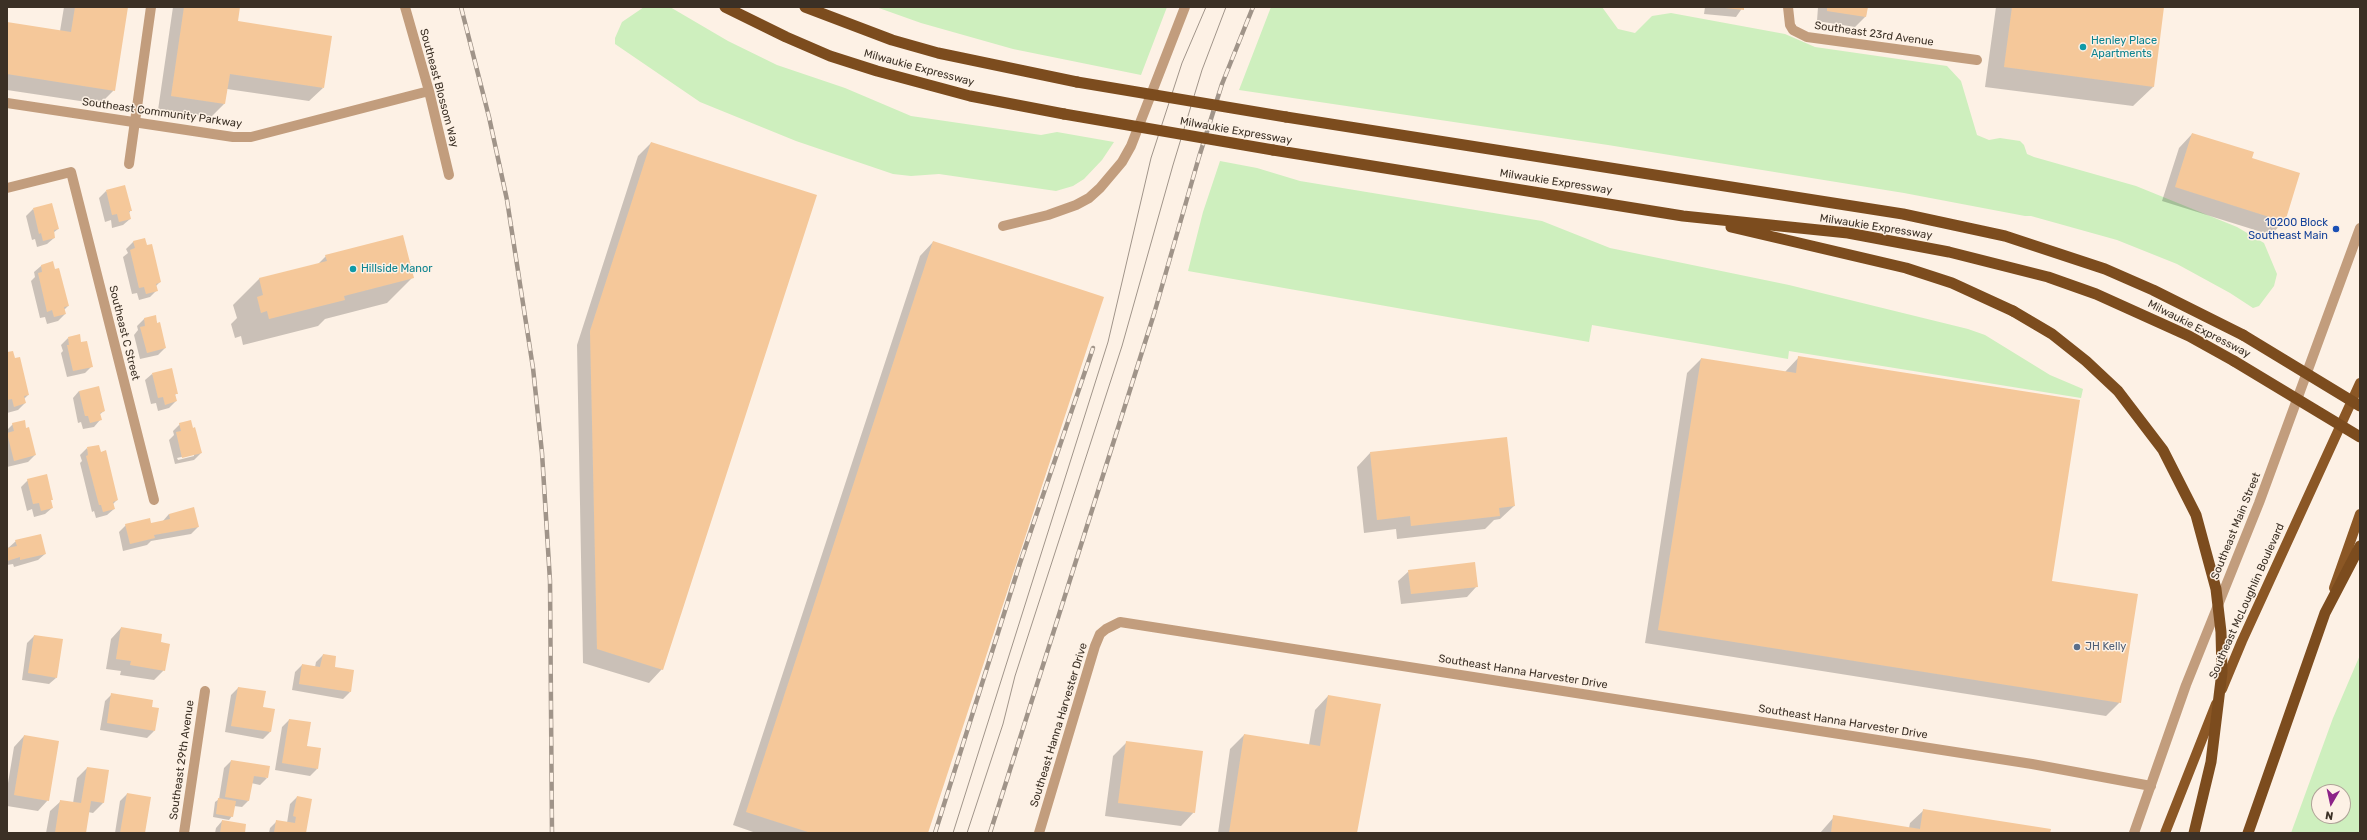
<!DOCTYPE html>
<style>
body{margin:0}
#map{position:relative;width:2367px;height:840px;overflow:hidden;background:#fdf1e5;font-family:Rubik,sans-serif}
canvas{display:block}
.frame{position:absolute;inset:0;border:8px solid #3b3025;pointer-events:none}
.north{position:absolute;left:2311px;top:784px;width:40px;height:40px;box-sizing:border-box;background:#fdf1e5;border:1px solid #afa498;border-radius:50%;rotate:189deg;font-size:11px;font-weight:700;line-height:16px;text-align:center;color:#3b3025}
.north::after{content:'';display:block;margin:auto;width:14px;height:18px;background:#8c2388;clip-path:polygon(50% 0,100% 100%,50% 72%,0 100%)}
</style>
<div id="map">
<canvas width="2367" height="840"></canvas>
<div class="frame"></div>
<div class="north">N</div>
</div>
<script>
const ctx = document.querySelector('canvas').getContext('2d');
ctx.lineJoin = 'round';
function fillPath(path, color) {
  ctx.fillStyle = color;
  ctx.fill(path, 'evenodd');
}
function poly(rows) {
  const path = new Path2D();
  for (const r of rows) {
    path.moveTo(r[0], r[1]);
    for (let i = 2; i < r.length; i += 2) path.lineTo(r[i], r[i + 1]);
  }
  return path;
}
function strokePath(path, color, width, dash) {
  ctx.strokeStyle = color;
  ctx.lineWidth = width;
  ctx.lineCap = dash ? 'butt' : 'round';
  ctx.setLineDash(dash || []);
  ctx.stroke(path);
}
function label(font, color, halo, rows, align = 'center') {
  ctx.font = font + ' Rubik,sans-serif';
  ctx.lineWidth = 3;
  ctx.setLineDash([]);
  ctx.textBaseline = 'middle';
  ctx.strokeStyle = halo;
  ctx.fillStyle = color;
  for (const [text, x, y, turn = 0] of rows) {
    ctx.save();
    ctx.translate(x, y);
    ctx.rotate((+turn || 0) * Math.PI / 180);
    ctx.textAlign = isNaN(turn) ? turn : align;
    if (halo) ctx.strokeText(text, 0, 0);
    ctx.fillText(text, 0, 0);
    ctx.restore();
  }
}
const green = poly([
 [644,7,670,7,728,41,777,65,845,88,911,116,1041,135,1057,132,1114,142,1102,160,1084,179,1073,186,1056,191,939,174,911,176,893,174,796,141,700,102,615,44,615,38,622,22],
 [876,7,1167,7,1141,75,1013,49,921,23],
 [1271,7,1602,7,1618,29,1635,33,1652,16,1671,13,1785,34,1815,47,1947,66,1961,81,1977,135,1989,140,2000,138,2020,141,2024,145,2027,154,2034,157,2136,186,2237,227,2264,243,2277,274,2274,286,2259,306,2253,308,2230,293,2177,264,2117,240,2031,216,2025,216,1904,193,1608,145,1239,90],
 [1220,161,1257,168,1300,181,1542,221,1610,248,1789,285,1968,329,1985,335,2050,375,2083,389,2081,398,1789,351,1788,359,1592,325,1589,342,1188,271,1203,212],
 [2360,655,2360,833,2291,833,2333,718],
 [2319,792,2343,792,2343,816,2319,816]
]);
const shadow = poly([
 [64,7,127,7,114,90,100,104,7,90,7,23,60,31],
 [173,7,239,7,237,22,323,88,309,101,227,89,224,104,211,117,158,110],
 [1705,7,1743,7,1736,17,1704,14],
 [1818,7,1867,7,1866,16,1855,27,1817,21],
 [1996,7,2163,7,2153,87,2133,106,1985,87],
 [2192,134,2251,159,2284,221,2271,235,2162,201,2179,148],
 [651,143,662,669,649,683,583,663,577,345,638,156],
 [106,191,131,210,129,213,130,219,123,225,112,228,111,220,105,222,99,198],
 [33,209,58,229,53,233,54,238,47,244,37,247,35,239,32,240,26,216],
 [144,239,160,282,156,286,157,290,150,297,139,300,137,293,132,294,123,257,128,253,126,249,133,242],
 [933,242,927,833,756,833,733,825,920,256],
 [326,256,413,277,387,303,325,319,318,326,243,345,241,336,235,338,231,324,237,318,233,305,259,279,317,265],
 [52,263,68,306,64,310,65,314,58,321,47,324,45,317,40,318,31,281,35,277,34,272,41,266],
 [155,317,165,348,158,355,140,359,134,335,138,330,137,326,144,319],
 [68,338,92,366,85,373,67,377,61,353,63,351,61,345],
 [7,353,28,395,24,399,25,403,18,410,7,413],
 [1799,357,2051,581,2120,702,2106,716,1645,643,1687,373,1701,359,1785,372],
 [152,374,177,393,175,395,176,401,169,408,158,411,156,403,151,404,145,380],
 [79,391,104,411,99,415,100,420,94,427,83,429,81,422,78,423,73,398],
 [13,424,35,455,28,462,7,467,7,430],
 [180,424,201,453,194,460,175,464,169,440,174,435,173,431],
 [194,454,194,456,178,460,177,458],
 [87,448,117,500,113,504,114,509,107,515,96,518,94,511,92,512,80,463,82,461,80,455],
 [1370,453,1514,506,1500,519,1494,520,1485,529,1397,539,1396,529,1364,533,1357,467],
 [28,480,52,499,50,502,52,508,45,514,34,517,32,509,27,511,21,487],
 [169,514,198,527,191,534,151,541,147,545,123,551,119,532,126,525,150,525,162,522],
 [16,541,45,554,38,560,14,567,13,564,7,565,7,549],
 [1409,571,1477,586,1467,597,1401,604,1398,581],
 [121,628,160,643,164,670,154,680,120,675,121,671,106,669,111,639],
 [34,636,56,678,49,684,22,680,27,643],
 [323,655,350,692,343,699,292,690,295,672,302,665,315,667,316,662],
 [238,688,262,708,270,732,263,739,225,732,231,695],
 [112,694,151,708,154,731,147,738,100,730,105,701],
 [1328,696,1356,833,1218,833,1230,749,1244,735,1309,745,1315,710],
 [289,720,317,769,310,776,275,770,282,727],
 [24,736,48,800,38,811,7,806,7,789,14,747],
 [1127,742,1194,812,1181,826,1105,816,1113,756],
 [231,761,267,778,260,785,251,783,249,800,242,807,234,806,232,816,229,820,213,817,215,802,219,799,224,768],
 [87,768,108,771,103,803,93,813,88,812,85,833,46,833,50,811,61,801,73,803,77,778],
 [127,794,144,833,115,833,120,801],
 [297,797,305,833,269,833,270,828,277,821,287,823,290,804],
 [1924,810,2049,833,1820,833,1834,817,1909,828,1910,823],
 [222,821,244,833,215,833,216,828]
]);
const building = poly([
 [75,7,128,7,115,91,7,74,7,22,71,32],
 [184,7,240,7,238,21,332,36,324,88,230,74,225,104,171,96],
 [1716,7,1744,7,1744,10],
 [1827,7,1868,7,1866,17,1827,11],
 [2012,7,2164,7,2154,87,2004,67],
 [2192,133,2254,152,2252,158,2300,173,2285,222,2175,187],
 [651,142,817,195,663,670,597,649,590,331],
 [125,185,132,211,129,211,131,219,119,222,117,214,112,215,106,190],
 [52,203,59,229,54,230,55,238,43,241,41,233,39,234,33,208],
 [403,235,414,278,344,296,345,300,269,319,267,311,261,313,257,297,263,295,259,278,327,261,325,255],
 [145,238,147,245,152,244,161,282,156,284,158,291,146,294,144,287,139,288,130,250,135,248,133,241],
 [933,241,1104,297,928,833,811,833,746,812],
 [53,261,55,269,59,268,69,306,64,307,66,314,54,317,52,310,47,312,38,273,42,272,41,265],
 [156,315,157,323,160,322,166,348,147,353,140,327,145,326,144,318],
 [80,334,81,342,87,341,93,367,73,371,67,345,69,345,68,337],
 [13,351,15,358,20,357,29,395,24,396,26,403,14,407,12,399,7,400,7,352],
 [1798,356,2080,400,2052,581,2138,594,2121,703,1658,630,1701,358,1796,373],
 [172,368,178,394,175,394,177,401,165,405,163,397,158,398,152,373],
 [99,386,105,411,100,413,102,420,90,423,88,416,85,416,79,391],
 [25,420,26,428,29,427,36,455,14,461,7,433,14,431,12,423],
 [191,420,193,428,195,427,202,453,182,458,176,432,181,431,179,423],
 [1507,437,1515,506,1499,508,1500,516,1411,526,1410,516,1377,520,1370,452],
 [99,445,101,452,106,450,118,500,113,502,115,509,103,512,101,505,99,505,86,456,88,455,87,447],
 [47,474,53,500,51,500,53,508,41,511,39,503,33,504,27,479],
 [194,507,199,527,154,535,155,538,130,544,125,524,150,518,151,523,170,519,169,514],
 [41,534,46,554,20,560,20,557,7,561,7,548,17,546,15,540],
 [1475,562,1478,587,1411,594,1408,570],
 [121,627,162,634,161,642,170,644,165,671,130,665,131,661,116,659],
 [34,635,63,639,57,678,28,673],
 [323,654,336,656,335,667,354,670,351,692,299,684,302,664,320,667],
 [238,687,266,691,263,707,275,709,271,732,231,726],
 [111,693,153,700,152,707,159,708,155,731,107,723],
 [1328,695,1381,704,1357,833,1229,833,1244,734,1320,746],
 [289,719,311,722,307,746,321,748,318,769,282,763],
 [24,735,59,741,49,801,14,795],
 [1126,741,1203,751,1195,813,1118,803],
 [231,760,270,766,268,778,254,776,249,801,225,797],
 [87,767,109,770,104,803,91,801,86,833,55,833,60,800,81,803],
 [127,793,151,797,145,833,120,833],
 [297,796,312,799,306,833,274,833,276,820,295,823,296,817,293,816],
 [218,798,236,801,233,817,216,814],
 [1923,809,2051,829,2050,833,1831,833,1833,815,1920,829],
 [222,820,246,824,245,833,220,833]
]);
const minor = poly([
 [405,7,429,91,449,175],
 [1788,7,1790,25,1793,30,1807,37,1977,60],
 [7,103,233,137,251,137,429,91],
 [129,164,151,7],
 [7,188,71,172,154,500],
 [1003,226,1048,215,1076,205,1089,198,1100,188,1122,162,1131,146,1185,7],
 [184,833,205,691],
 [1039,833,1095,646,1100,634,1106,629,1120,622,2032,764,2151,786]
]);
const tertiary = poly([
 [2134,833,2186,685,2259,503,2360,228]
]);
const primary = poly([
 [2334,588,2360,514],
 [2222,689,2242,641,2360,383],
 [2165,833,2216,704]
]);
const trunk = poly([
 [725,7,786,37,830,56,877,71,970,96,1064,114],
 [805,7,892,40,938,53,1077,82],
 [1286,117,1903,214,2005,236,2105,269,2153,290,2243,335],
 [1273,150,1683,216,1848,233,1949,252,2048,277,2096,294,2189,336,2234,361],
 [1731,227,1906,268,1952,283,2013,311],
 [2248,833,2325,613,2360,546]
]);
const tram = poly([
 [953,833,1108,342,1151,158,1182,63,1206,7],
 [967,833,1003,724,1015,676,1122,346,1173,165,1202,70,1226,7]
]);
const rail = poly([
 [461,7,489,117,507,200,533,368,542,453,550,581,552,833],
 [935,833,1020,563,1093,348],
 [990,833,1154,314,1199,157,1222,84,1253,7]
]);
const trunkBridge = poly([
 [1077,82,1286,117],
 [1064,114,1273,150],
 [2013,311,2052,334,2086,361,2118,391,2163,450,2196,515,2216,589,2221,632,2222,672,2211,762,2194,833],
 [2243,335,2360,406],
 [2234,361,2360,437]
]);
const markers = [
 [2083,47,4,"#0f9aa8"],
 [2336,229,4,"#1a4fb4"],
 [353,269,4,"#0f9aa8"],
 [2077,647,4,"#5c6f8a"]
];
const streetNames = [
 ["Southeast 23rd Avenue",1874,34,8],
 ["Milwaukie Expressway",919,68,15],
 ["Southeast Blossom Way",439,88,75],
 ["Southeast Community Parkway",162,113,8],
 ["Milwaukie Expressway",1236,131,10],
 ["Milwaukie Expressway",1556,182,9],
 ["Milwaukie Expressway",1876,227,9],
 ["Milwaukie Expressway",2199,329,27],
 ["Southeast C Street",124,333,76],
 ["Southeast Main Street",2236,526,-68],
 ["Southeast McLoughlin Boulevard",2247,601,-66],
 ["Southeast Hanna Harvester Drive",1523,672,9],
 ["Southeast Hanna Harvester Drive",1843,722,9],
 ["Southeast Hanna Harvester Drive",1059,725,-73],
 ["Southeast 29th Avenue",182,760,-82]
];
const cultureNames = [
 ["Henley Place",2091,41],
 ["Apartments",2091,54],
 ["Hillside Manor",361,269]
];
const transitNames = [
 ["10200 Block",2328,223],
 ["Southeast Main",2328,236]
];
const serviceNames = [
 ["JH Kelly",2085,647]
];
fillPath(green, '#ceefbe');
fillPath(shadow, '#0003');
fillPath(building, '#f5c89a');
strokePath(minor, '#c29d7d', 10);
strokePath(tertiary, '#c29d7d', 10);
strokePath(primary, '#8b5725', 10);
strokePath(trunk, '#7c4c1e', 11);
strokePath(tram, '#a09489', 1);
strokePath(rail, '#a09489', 4.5);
strokePath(rail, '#fdf1e5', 3, [9]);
strokePath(trunkBridge, '#7c4c1e', 11);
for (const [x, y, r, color] of markers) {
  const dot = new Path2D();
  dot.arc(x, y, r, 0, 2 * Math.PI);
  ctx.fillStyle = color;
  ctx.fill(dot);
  strokePath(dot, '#fdf1e5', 1.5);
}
label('11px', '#3b3025', '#fdf1e5', streetNames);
label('11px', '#0d838f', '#fdf1e5', cultureNames, 'left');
label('11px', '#164399', '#fdf1e5', transitNames, 'right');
label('11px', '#4e5e75', '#fdf1e5', serviceNames, 'left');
</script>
